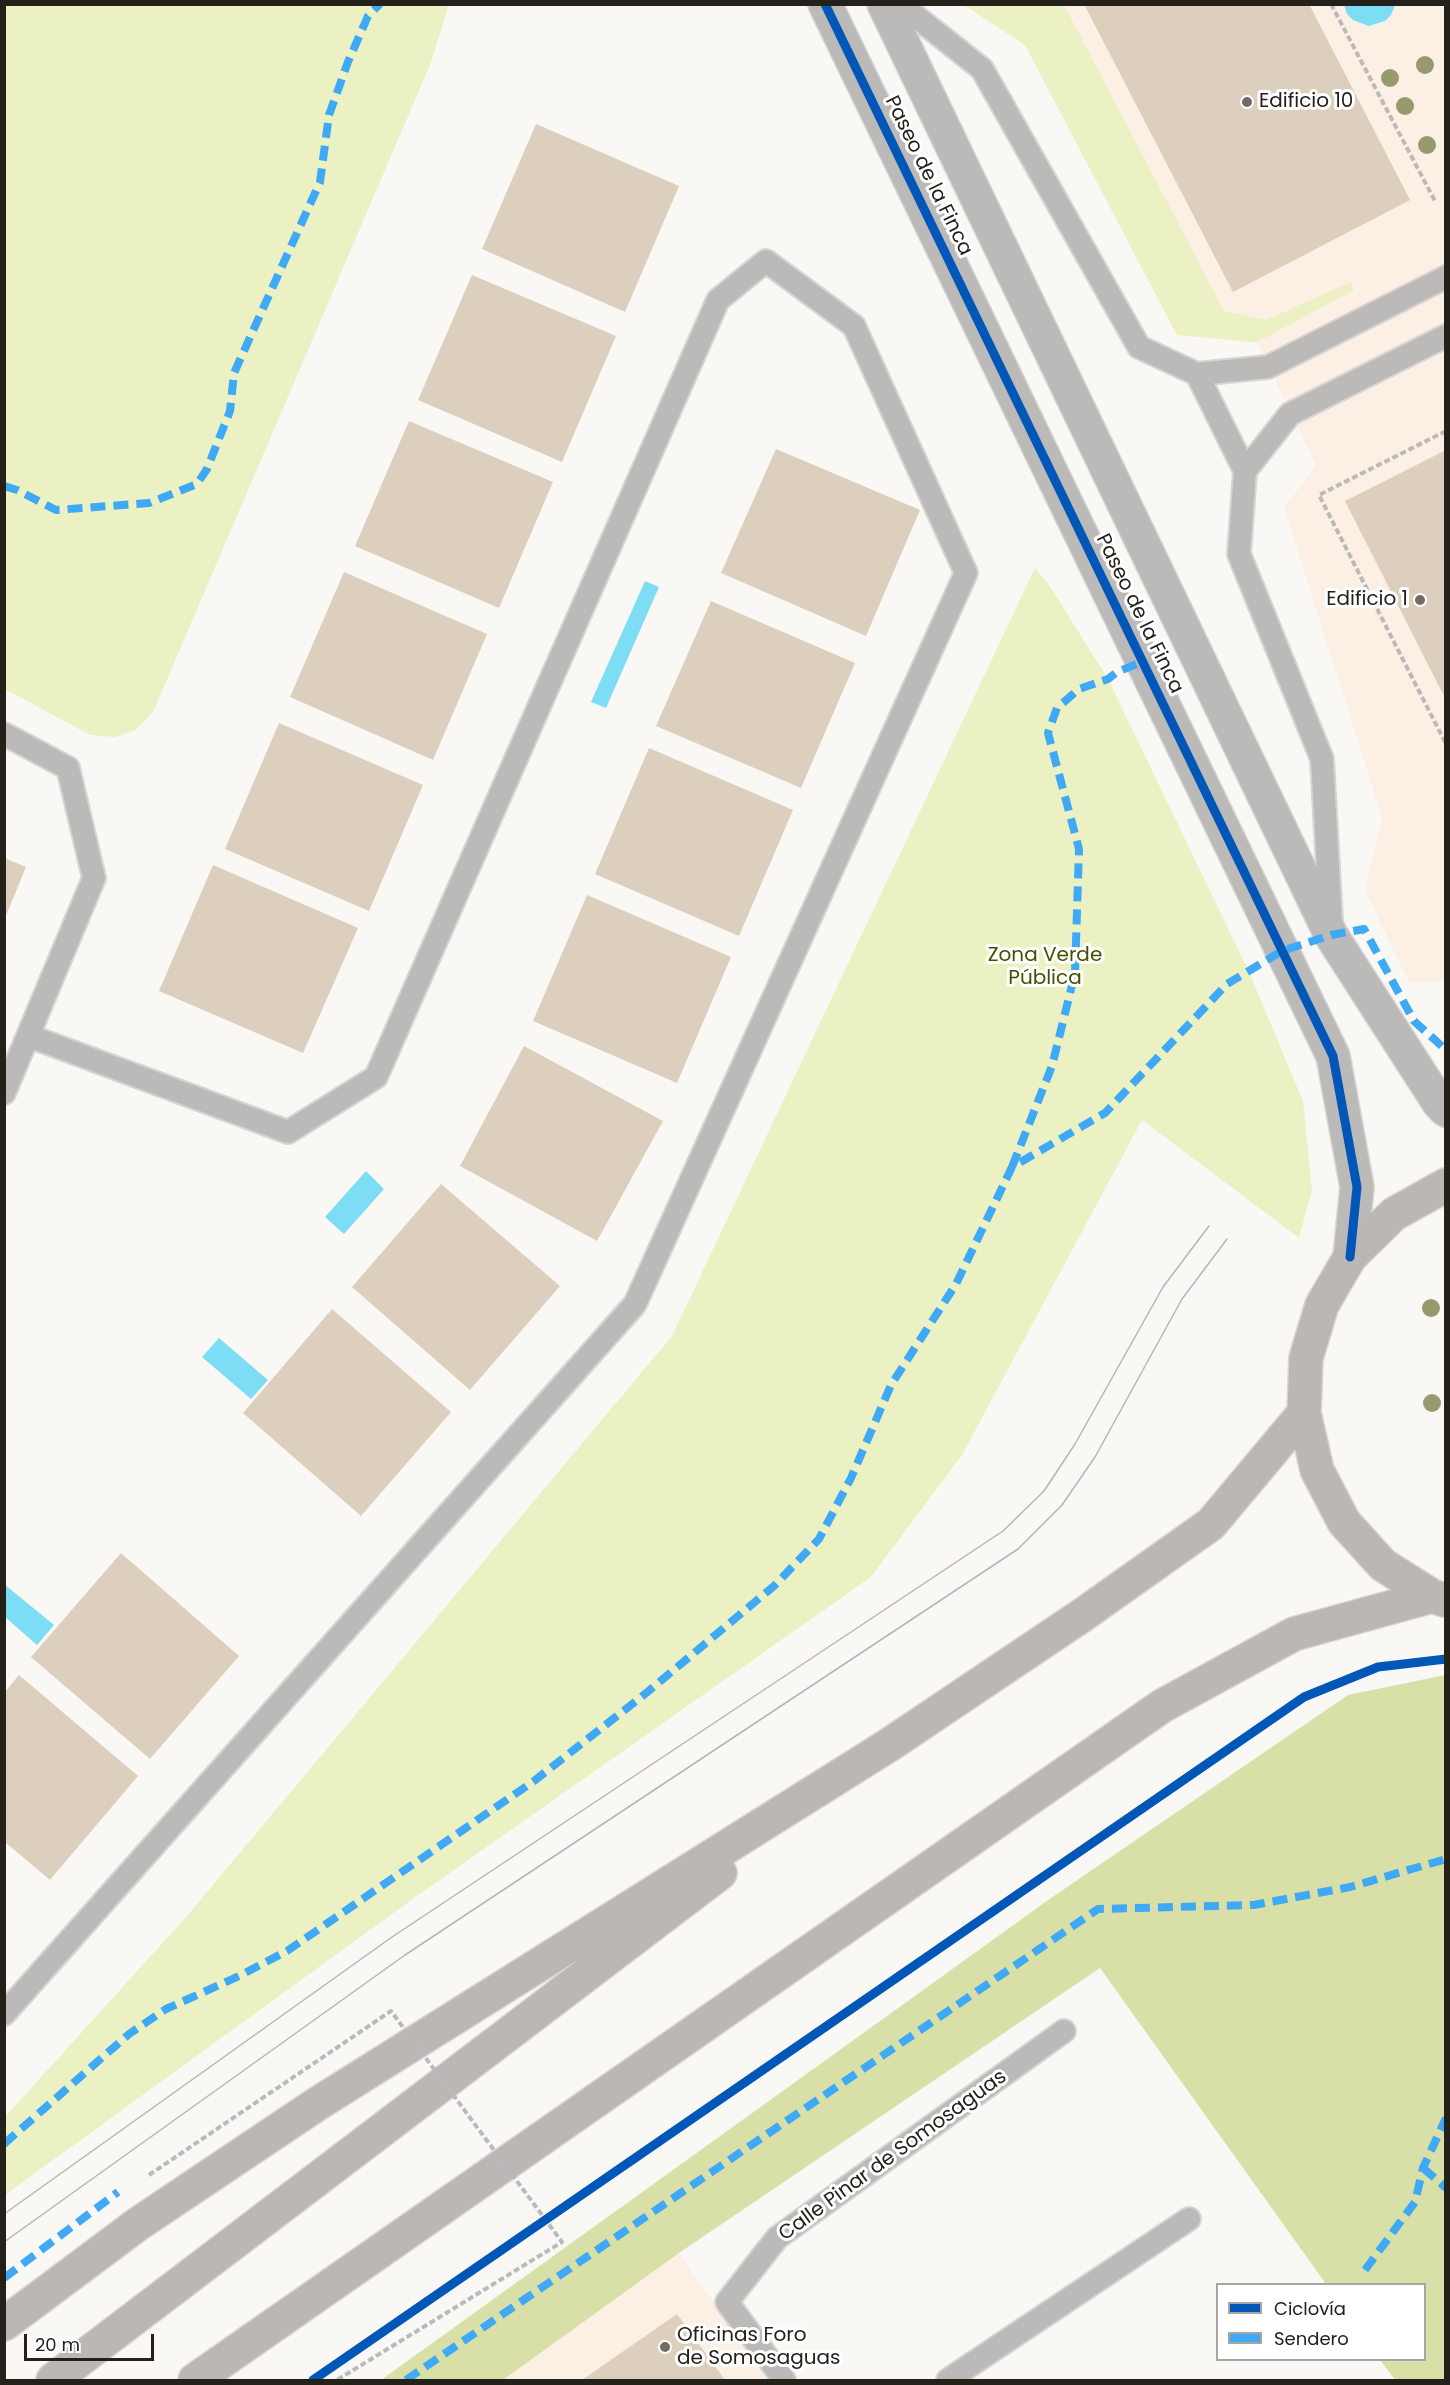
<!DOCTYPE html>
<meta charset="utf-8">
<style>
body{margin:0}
#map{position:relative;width:1450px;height:2385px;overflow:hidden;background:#faf8f5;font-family:Poppins,sans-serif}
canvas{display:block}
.frame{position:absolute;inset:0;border:6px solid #24201a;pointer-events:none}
.legend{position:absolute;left:1216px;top:2283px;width:210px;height:78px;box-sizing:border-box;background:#fff;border:2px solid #a7a6a3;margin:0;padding:8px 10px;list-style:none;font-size:18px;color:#24201a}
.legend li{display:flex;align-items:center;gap:12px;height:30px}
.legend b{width:30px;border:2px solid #a7a6a3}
.scale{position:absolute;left:24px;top:2334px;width:130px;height:27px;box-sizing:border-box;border:3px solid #24201a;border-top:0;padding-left:8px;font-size:18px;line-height:21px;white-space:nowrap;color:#24201a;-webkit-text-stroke:4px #fff;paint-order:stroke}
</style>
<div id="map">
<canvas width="1450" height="2385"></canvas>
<div class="frame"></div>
<ul class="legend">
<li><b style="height:8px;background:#0057b8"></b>Ciclovía</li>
<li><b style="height:8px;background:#3fa9f5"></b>Sendero</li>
</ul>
<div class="scale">20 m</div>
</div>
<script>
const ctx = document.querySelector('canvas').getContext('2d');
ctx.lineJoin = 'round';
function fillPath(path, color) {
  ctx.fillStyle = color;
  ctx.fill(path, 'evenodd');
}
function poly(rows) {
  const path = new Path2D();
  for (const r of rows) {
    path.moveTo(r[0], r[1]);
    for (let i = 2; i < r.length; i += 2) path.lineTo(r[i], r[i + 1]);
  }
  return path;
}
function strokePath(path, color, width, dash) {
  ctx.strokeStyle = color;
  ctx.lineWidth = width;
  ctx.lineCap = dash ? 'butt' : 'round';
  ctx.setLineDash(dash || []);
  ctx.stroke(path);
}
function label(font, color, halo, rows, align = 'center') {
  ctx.font = font + ' Poppins,sans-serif';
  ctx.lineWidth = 6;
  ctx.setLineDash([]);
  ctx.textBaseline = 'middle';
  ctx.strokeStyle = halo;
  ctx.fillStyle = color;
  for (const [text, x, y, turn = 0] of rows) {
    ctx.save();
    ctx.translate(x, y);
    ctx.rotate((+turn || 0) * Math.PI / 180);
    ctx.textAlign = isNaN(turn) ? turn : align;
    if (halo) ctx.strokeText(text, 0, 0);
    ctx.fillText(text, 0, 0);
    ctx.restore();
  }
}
const built = poly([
 [964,5,1445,5,1445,981,1409,983,1365,891,1382,817,1284,508,1316,465,1257,343,1177,335,1025,45],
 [679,2253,769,2380,503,2380]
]);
const green = poly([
 [4,5,449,5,430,65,153,712,136,730,115,737,90,735,5,689],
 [964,5,1064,5,1224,311,1266,320,1351,282,1354,290,1257,342,1177,335,1025,45],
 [1035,568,1049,585,1108,679,1249,972,1303,1101,1312,1190,1299,1238,1142,1120,962,1455,871,1577,414,1898,5,2195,5,2117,187,1916,672,1336]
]);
const forest = poly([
 [1445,1675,1445,2380,1395,2380,1380,2360,1424,2360,1424,2284,1326,2284,1100,1968,679,2253,503,2380,381,2380,1051,1898,1348,1695]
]);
const water = poly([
 [1344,5,1395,4,1395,5,1391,15,1385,21,1369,26,1353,20,1347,14],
 [645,581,659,587,606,708,591,702],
 [366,1171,384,1189,344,1234,325,1217],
 [219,1338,268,1380,251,1399,202,1357],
 [4,1584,54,1625,37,1645,5,1617]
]);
const building = poly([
 [1084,4,1309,4,1410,200,1233,292],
 [536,124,679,186,625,312,482,249],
 [472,275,616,336,562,462,418,400],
 [409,421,553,482,499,608,355,546],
 [776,449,920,510,866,636,721,573],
 [1446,450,1446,700,1345,501],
 [344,572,487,634,433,760,290,697],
 [711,601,855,663,801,788,656,726],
 [279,723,423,785,369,911,225,849],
 [649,748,793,810,739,936,595,874],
 [4,858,26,867,5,918,4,918],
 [213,865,358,928,303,1053,159,991],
 [587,895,731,957,677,1083,533,1021],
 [524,1046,663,1121,597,1241,460,1166],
 [441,1184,560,1286,470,1390,352,1287],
 [332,1309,451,1412,361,1516,243,1413],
 [121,1553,239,1656,150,1759,31,1657],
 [19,1675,138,1776,50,1880,5,1842,5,1692],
 [677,2314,725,2380,582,2380]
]);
const path = poly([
 [1331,4,1436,203],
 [1446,431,1319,495,1446,744]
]);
const lane = poly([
 [900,4,982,69,1139,347,1197,374,1268,367,1446,277],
 [1197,374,1245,471],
 [4,734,68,768,94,878,4,1093],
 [1331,922,1322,759,1239,554,1245,471,1290,414,1446,336],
 [4,2014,635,1304,966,573,854,326,766,261,718,300,376,1077,288,1132,29,1036],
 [784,2380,727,2302,777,2238,1064,2031],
 [948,2380,1189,2219]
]);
const street = poly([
 [825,4,1333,1056,1357,1187,1350,1257],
 [884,4,1331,935,1439,1103,1446,1110]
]);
const highway = poly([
 [1444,1600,1432,1596,1383,1565,1344,1522,1317,1470,1304,1413,1306,1358,1322,1305,1350,1257,1394,1214,1446,1185],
 [4,2324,138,2224,317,2104,889,1745,1084,1614,1211,1524,1304,1413],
 [53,2380,720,1873],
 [195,2380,1162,1706,1294,1634,1432,1596]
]);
const tram = poly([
 [4,2214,392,1937,1003,1531,1044,1491,1075,1444,1163,1287,1209,1226],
 [4,2242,405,1955,1018,1549,1062,1505,1095,1457,1182,1299,1227,1239]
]);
const pathBridge = poly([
 [149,2175,391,2011,562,2242,337,2380]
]);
const quiet = poly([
 [4,486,17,490,56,510,149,503,197,484,207,469,230,411,234,373,320,182,329,115,348,62,368,16,380,4],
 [1012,1167,1052,1066,1075,973,1079,849,1048,733,1057,708,1079,689,1108,679,1117,672,1142,662],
 [4,2144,129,2034,166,2009,239,1976,287,1951,534,1781,645,1694,774,1586,819,1539,851,1478,891,1385,956,1284,1012,1167,1105,1113,1227,984,1282,951,1331,935,1364,929,1414,1021,1446,1050],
 [1423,2168,1446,2188],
 [1365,2270,1415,2202,1423,2168,1446,2118],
 [4,2278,118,2192],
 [406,2380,1098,1909,1254,1905,1350,1887,1446,1859]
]);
const cycleway = poly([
 [825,4,1333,1056,1357,1187,1350,1257],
 [313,2380,1304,1697,1378,1667,1446,1659]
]);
const trees = [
 [1425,65],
 [1390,78],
 [1405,106],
 [1427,145],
 [1431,1308],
 [1432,1403]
];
const markers = [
 [1247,102,6,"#6f6c67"],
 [1420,600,6,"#6f6c67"],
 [665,2347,6,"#6f6c67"]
];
const poiNames = [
 ["Edificio 10",1259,102],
 ["Edificio 1",1408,600,"right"],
 ["Oficinas Foro",677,2336],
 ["de Somosaguas",677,2359]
];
const streetNames = [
 ["Paseo de la Finca",928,176,64],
 ["Paseo de la Finca",1139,614,64],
 ["Calle Pinar de Somosaguas",893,2156,-36]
];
const parkNames = [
 ["Zona Verde",1045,956],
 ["Pública",1045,979]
];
fillPath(built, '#fbf0e3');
fillPath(green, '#ebf1c3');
fillPath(forest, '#d8e0a8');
fillPath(water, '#7dddf4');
fillPath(building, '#dccfbd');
strokePath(lane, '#d7d5d3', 26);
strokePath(street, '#d7d5d3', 36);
strokePath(highway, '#d7d5d3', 36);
strokePath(path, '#bcbab9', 4, [6, 3]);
strokePath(lane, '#bcbab9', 22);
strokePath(street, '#bcbab9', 33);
strokePath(highway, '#bab7b4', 33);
strokePath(tram, '#b7b5b4', 1.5);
strokePath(pathBridge, '#bcbab9', 4, [6, 3]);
strokePath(quiet, '#3fa9f5', 8, [15, 8]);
strokePath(cycleway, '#0057b8', 9);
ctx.fillStyle = '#979a6e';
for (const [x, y] of trees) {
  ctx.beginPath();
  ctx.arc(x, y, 9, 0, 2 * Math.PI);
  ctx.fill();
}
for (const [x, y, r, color] of markers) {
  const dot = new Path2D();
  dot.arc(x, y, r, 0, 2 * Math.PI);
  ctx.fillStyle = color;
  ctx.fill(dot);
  strokePath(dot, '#fff', 2);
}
label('20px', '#24201a', '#fff', poiNames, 'left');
label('20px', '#24201a', '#fff', streetNames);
label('20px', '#464e00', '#fff', parkNames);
</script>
